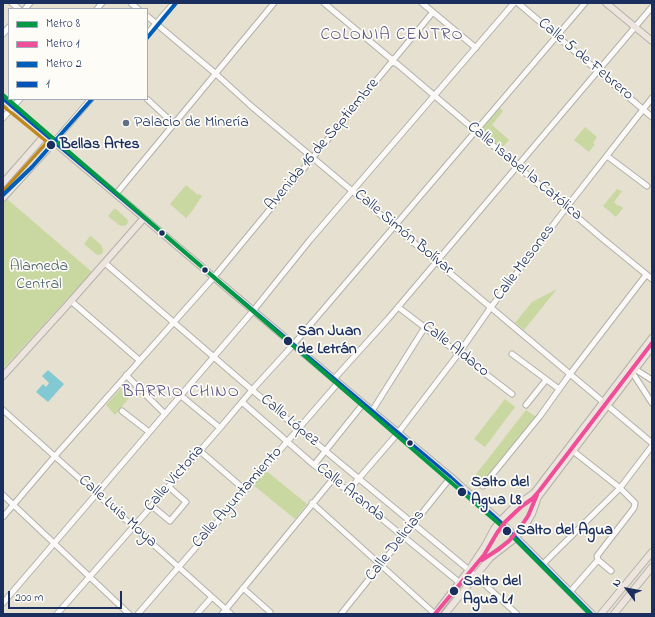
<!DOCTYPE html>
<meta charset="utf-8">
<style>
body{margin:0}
#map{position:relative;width:655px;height:617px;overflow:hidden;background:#e5e0cf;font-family:"Indie Flower",sans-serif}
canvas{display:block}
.frame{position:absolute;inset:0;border:4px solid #1b2f5e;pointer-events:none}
.legend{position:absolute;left:8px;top:8px;width:140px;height:92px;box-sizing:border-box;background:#fdfcf7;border:1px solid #a3aaba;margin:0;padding:5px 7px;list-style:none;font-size:12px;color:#1b2f5e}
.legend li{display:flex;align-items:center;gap:8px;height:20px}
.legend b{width:20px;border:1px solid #a3aaba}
.north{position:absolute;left:607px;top:569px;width:40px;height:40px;-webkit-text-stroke:3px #fdfcf7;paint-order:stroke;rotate:302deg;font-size:11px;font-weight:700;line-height:16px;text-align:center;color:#1b2f5e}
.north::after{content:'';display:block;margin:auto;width:14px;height:18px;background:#1b2f5e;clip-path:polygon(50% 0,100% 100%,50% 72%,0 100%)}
.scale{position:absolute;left:8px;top:591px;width:114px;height:18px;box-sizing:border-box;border:2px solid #1b2f5e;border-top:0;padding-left:5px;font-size:12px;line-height:14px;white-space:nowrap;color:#1b2f5e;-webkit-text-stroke:3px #fdfcf7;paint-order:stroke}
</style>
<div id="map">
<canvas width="655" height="617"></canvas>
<div class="frame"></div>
<ul class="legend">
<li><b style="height:5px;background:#009a44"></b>Metro 8</li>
<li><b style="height:5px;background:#f04e98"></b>Metro 1</li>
<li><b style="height:5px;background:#005eb8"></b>Metro 2</li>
<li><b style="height:5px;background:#0554ba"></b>1</li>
</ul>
<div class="north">N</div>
<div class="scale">200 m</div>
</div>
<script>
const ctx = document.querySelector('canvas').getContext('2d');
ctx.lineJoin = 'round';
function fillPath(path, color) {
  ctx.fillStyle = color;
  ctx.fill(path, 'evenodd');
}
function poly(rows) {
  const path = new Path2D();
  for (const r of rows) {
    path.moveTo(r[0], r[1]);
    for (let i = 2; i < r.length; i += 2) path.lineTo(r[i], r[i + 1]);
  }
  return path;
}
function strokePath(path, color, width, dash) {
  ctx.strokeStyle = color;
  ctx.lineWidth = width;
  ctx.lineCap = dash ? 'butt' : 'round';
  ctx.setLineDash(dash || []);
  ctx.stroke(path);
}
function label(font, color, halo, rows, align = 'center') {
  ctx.font = font + ' "Indie Flower",sans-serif';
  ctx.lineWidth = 3.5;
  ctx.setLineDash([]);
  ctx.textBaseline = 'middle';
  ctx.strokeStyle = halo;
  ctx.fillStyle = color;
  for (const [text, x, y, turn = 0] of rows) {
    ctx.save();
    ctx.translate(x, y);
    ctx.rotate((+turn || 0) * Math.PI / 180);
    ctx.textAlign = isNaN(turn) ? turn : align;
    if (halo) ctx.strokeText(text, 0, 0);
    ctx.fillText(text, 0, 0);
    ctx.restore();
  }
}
const green = poly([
 [500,108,503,111,492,125,509,140,501,149,482,132,481,129],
 [585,127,597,137,593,143,595,144,589,152,574,140],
 [186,185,198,195,199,194,202,196,192,211,186,218,170,204],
 [617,189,622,191,614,202,618,206,619,205,623,208,616,217,603,206],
 [7,199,92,272,3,369,3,203],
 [114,209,116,209,127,219,128,223,126,225,122,226,119,225,109,217,108,216],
 [90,236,92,237,101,245,103,250,102,254,97,255,84,244],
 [557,289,524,330,515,323,532,302],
 [125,384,134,392,115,415,106,405],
 [505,399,515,407,485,447,474,439],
 [526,410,536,417,479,489,470,482],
 [264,469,307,504,295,519,252,484]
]);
const water = poly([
 [48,370,64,384,48,402,36,392,43,384,46,387,49,383,42,376]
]);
const minor = poly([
 [12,3,19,9],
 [131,3,138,9],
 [324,3,390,58,393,59],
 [422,3,476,48],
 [518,3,652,117],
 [25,9,30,3],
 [97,9,102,3],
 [147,16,216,74,250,105,652,443],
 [3,34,9,27],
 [147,34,174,3],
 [390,58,394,63,396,63,603,239,652,279],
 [147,99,174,124],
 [3,118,20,99],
 [54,142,91,99],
 [607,156,647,186],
 [116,194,274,3],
 [105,263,252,390,469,570,517,614],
 [71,301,139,360],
 [398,307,512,394],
 [512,354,559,389],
 [635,369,652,380],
 [632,372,652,403],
 [126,375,165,414],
 [334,379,388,319,652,7],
 [180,395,220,428],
 [242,402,314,465,348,491,460,583],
 [526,405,546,380],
 [3,410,231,614],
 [122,411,149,432],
 [372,411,425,327],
 [200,451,245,490],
 [573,451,620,488,635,503,634,508,597,556,598,560,611,571],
 [314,465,363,404],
 [483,486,540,416,570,374,646,275],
 [348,491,398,433,459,353,491,307,566,208,652,98],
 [3,495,129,614],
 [312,503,435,614],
 [152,506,170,521,186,502,169,487],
 [3,517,55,456,214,277,433,12],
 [543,564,620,488,652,446],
 [243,588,270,612],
 [570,592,598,560],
 [3,603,253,311,310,240,514,3],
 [57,614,220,428,252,390,293,345,585,3],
 [138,614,338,383],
 [197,614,212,597],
 [222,614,333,479],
 [341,614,451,477]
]);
const major = poly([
 [606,3,652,41],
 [3,99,144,218,334,379,451,477,500,521,592,614],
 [3,183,45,135],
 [3,198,54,142],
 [3,376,71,301,144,218],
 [435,614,469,570,485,546,494,529,500,521,514,507,534,493,652,338],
 [445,614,490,558,513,540,523,529,532,514,538,497,652,347],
 [601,614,652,552],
 [614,614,652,567]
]);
const bus1 = poly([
 [3,99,451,477,500,521,592,614]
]);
const bus2 = poly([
 [3,106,47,142,3,191]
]);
const metro1 = poly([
 [3,95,505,529,590,614]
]);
const metro2 = poly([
 [482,560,499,549,509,541,520,528,528,516,537,495],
 [435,614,484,555,497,533,505,522,522,506,532,499,540,490,652,343]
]);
const metro3 = poly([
 [147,38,176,3],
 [3,195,32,167,92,99]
]);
const markers = [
 [126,123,4,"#626d86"],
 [51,145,5,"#1b2f5e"],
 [162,233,3.5,"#1b2f5e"],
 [205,270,3.5,"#1b2f5e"],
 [288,341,5,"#1b2f5e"],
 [410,443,3.5,"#1b2f5e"],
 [462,492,5,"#1b2f5e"],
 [507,531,5,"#1b2f5e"],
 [454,591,5,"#1b2f5e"]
];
const streetNames = [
 ["Calle 5 de Febrero",585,60,40],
 ["Avenida 16 de Septiembre",323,145,-50],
 ["Calle Isabel la Católica",524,172,40],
 ["Calle Simón Bolívar",403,233,40],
 ["Calle Mesones",525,263,-53],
 ["Calle Aldaco",455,350,38],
 ["Calle López",289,421,40],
 ["Calle Victoria",175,479,-49],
 ["Calle Aranda",350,493,39],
 ["Calle Ayuntamiento",238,498,-49],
 ["Calle Luis Moya",117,512,42],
 ["Calle Delicias",396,546,-52]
];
const poiNames = [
 ["Palacio de Minería",134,123]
];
const stopNames = [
 ["Bellas Artes",60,145],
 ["San Juan",297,332],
 ["de Letrán",297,350],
 ["Salto del",471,483],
 ["Agua L8",471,501],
 ["Salto del Agua",516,531],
 ["Salto del",463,582],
 ["Agua L1",463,600]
];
const parkNames = [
 ["Alameda",39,267],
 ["Central",39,285]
];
const neighbourhoodNames = [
 ["COLONIA CENTRO",392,36],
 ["BARRIO CHINO",181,393]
];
fillPath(green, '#c8d8a0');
fillPath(water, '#82c9d4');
strokePath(minor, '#b2b1ab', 7);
strokePath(major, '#b2b1ab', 8);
strokePath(minor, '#fbfaf8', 5);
strokePath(major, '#ede5dd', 6);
strokePath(bus1, '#0554ba', 3);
strokePath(bus2, '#c08818', 3);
strokePath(metro1, '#009a44', 4);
strokePath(metro2, '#f04e98', 4);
strokePath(metro3, '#005eb8', 4);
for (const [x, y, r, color] of markers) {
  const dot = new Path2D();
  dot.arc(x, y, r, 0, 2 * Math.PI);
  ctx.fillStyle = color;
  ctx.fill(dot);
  strokePath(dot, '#fdfcf7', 1.5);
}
label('16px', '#1b2f5e', '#fdfcf7', streetNames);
label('16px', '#1b2f5e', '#fdfcf7', poiNames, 'left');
label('bold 16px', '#1b2f5e', '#fdfcf7', stopNames, 'left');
label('16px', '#486066', '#fdfcf7', parkNames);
ctx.letterSpacing = '1px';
label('17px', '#5b5386', '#fdfcf7', neighbourhoodNames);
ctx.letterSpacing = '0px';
</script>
